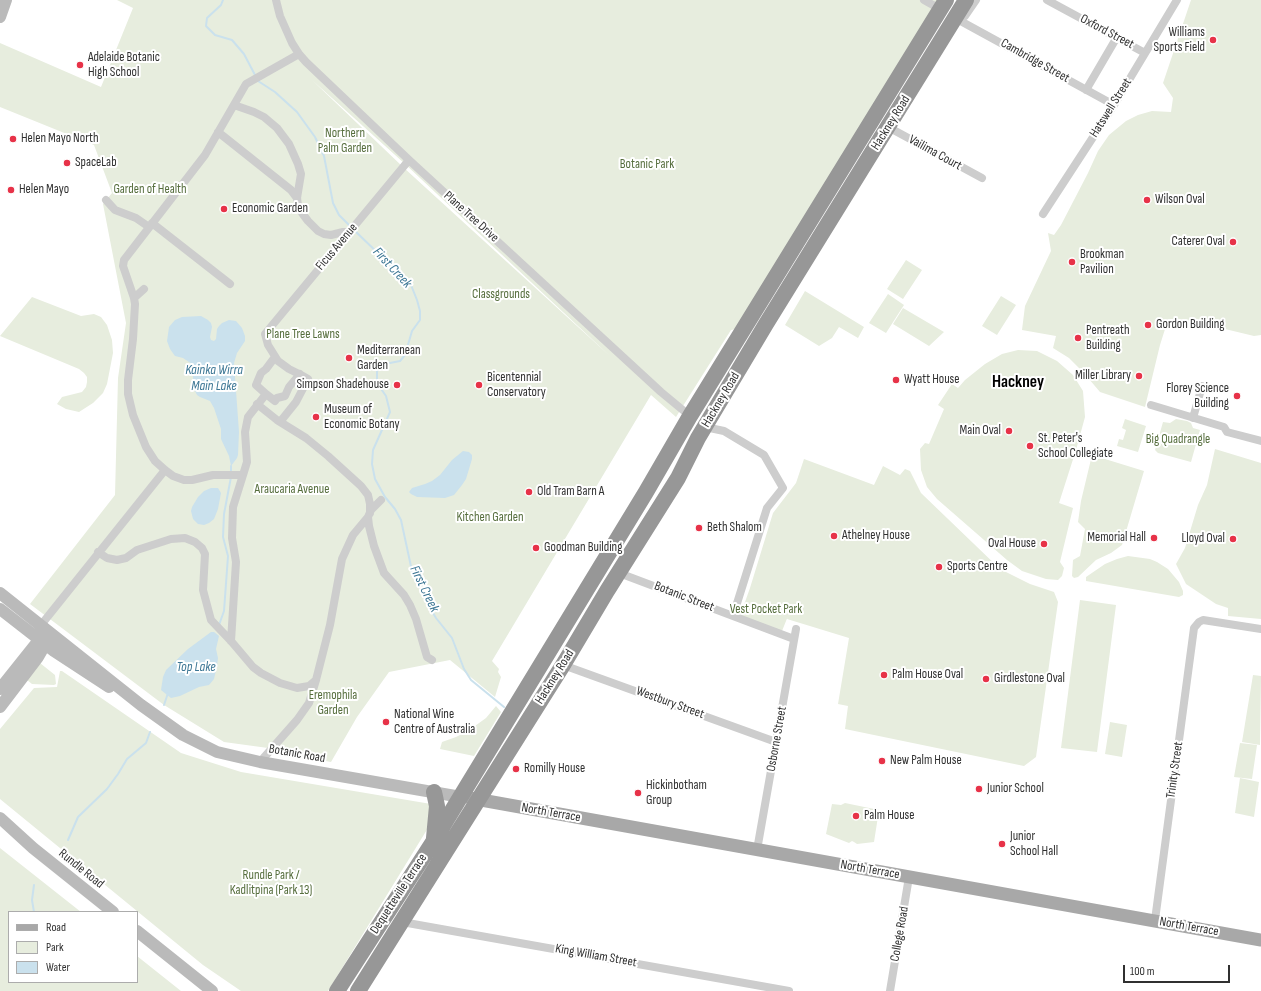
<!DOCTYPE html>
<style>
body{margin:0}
#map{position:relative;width:1261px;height:991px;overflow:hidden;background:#fff;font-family:"Sofia Sans Condensed",sans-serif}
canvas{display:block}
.legend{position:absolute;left:8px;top:911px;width:130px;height:72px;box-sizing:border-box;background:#fff;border:1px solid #acacac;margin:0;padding:5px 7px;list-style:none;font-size:12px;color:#303030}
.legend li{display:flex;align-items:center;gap:8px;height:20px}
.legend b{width:20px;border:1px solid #acacac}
.scale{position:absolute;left:1123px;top:965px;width:107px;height:18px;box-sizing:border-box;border:2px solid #303030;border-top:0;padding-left:5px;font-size:12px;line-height:14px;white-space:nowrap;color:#303030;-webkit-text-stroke:3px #fff;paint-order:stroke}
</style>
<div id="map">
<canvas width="1261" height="991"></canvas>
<ul class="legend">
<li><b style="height:5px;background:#a8a8a8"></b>Road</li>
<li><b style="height:11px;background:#e7edde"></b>Park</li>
<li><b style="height:11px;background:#cae1ed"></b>Water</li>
</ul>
<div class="scale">100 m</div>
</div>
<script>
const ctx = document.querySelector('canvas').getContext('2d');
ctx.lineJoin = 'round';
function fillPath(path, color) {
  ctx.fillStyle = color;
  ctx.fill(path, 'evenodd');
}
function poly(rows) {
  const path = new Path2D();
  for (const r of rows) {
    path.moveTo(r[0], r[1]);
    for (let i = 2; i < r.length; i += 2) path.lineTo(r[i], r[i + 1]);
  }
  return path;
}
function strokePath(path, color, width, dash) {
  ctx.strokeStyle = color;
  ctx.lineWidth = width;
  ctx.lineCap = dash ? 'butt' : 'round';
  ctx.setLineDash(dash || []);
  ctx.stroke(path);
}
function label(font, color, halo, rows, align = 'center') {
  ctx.font = font + ' "Sofia Sans Condensed",sans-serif';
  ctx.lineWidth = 4;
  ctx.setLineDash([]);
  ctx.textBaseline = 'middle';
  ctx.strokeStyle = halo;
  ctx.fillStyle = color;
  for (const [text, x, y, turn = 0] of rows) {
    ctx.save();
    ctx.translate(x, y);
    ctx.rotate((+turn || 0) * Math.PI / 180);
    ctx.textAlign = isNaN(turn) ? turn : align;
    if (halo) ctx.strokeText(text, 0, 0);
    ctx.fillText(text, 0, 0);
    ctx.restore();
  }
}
const green = poly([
 [117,0,941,0,736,329,731,330,676,417,651,395,492,661,499,669,498,672,501,677,495,697,450,660,389,672,357,717,331,762,272,751,268,748,224,742,164,705,30,604,115,495,118,378,126,323,103,204,112,193,94,145,0,107,0,43,101,87,133,8],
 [312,80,405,164,611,357,403,167],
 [1191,0,1261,0,1261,335,1254,336,1196,322,1185,330,1166,326,1160,345,1145,407,1100,392,1083,372,1069,358,1053,348,1056,336,1022,330,1025,306,1051,251,1048,233,1054,235,1061,225,1088,173,1098,151,1109,135,1126,121,1138,115,1152,111,1171,112,1173,98,1163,83],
 [906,260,922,270,903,299,887,289],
 [805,291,864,327,858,338,839,327,832,338,819,346,785,325],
 [888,294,904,305,886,333,869,323],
 [1001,296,1016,305,997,335,982,326],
 [32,297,81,316,94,314,101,317,107,325,112,340,113,353,107,384,103,393,93,403,79,412,66,409,57,404,62,397,82,392,86,387,87,382,87,377,84,373,79,369,0,336],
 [903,308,944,332,929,346,893,324],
 [1018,350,1037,351,1057,361,1073,375,1083,391,1085,417,1076,450,1059,503,1073,508,1060,562,1064,568,1062,576,1058,580,1046,579,1022,571,1007,560,937,499,927,487,921,470,920,449,925,443,929,444,944,409,938,405,952,384,958,388,965,380,985,364,1002,354],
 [1125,419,1146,426,1138,452,1117,446,1119,439,1123,440,1126,430,1122,428],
 [1176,419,1187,421,1191,423,1193,428,1200,430,1191,462,1158,453,1155,450,1163,422,1170,423],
 [1215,449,1261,463,1261,619,1228,616,1228,608,1216,604,1186,584,1176,564,1185,548,1198,505,1207,485],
 [1092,455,1144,471,1122,545,1111,553,1096,560,1078,577,1074,578,1072,576,1073,560,1080,556,1085,529,1078,522,1081,501],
 [804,459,874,485,883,466,900,475,905,469,910,471,921,493,1000,569,1030,584,1054,592,1058,602,1036,757,1024,766,845,729,848,706,838,704,849,638,787,619,788,616,782,631,740,616,750,588,773,513,796,483],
 [1128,556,1150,559,1157,562,1168,569,1179,582,1183,591,1183,595,1179,597,1086,581,1086,577,1105,564,1117,559],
 [1080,600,1116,605,1097,752,1061,748],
 [40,663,55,675,56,684,54,685,32,684,27,680],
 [60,671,62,671,181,753,241,772,431,804,428,828,328,991,241,991,203,965,0,799,0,729,34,688,57,687],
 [1253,675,1261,676,1260,745,1242,742],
 [496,706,501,712,474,756,440,749,442,742,456,737,468,731,486,718],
 [1110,722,1127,725,1122,757,1105,754],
 [1240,743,1257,745,1252,779,1234,777],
 [1240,778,1259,782,1254,817,1235,813],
 [845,803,879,810,874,842,857,844,854,842,852,841,849,843,826,834,832,804,841,805],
 [0,848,81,912,9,912,9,982,137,982,137,956,181,991,0,991]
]);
const water = poly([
 [201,316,208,320,211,323,212,327,210,337,211,340,214,341,216,339,217,329,219,326,222,323,229,320,236,321,242,328,245,336,245,341,237,353,234,363,239,432,238,455,237,458,231,466,229,456,221,439,221,429,214,408,210,401,200,397,197,395,194,389,192,364,183,358,175,356,170,349,167,341,169,327,175,320,182,317],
 [463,451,469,452,472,455,472,459,466,479,462,485,454,495,445,498,417,497,411,494,409,492,412,488,425,484,432,481,440,475,452,460],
 [211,488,218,488,221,493,218,509,214,519,209,523,204,525,198,524,193,519,191,511,192,507,198,497,204,491],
 [211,632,214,632,219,636,216,649,218,658,217,666,214,679,209,685,199,687,180,696,171,698,161,690,163,677,166,670,188,649]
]);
const stream = poly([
 [223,0,221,5,207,18,206,26,215,35,232,40,244,54,255,75],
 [258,81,275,92,297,112,315,137,324,156,333,203,339,215,351,227],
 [354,230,411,285,417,300,420,311,420,320,412,331,405,355,400,361,385,364,377,371,377,383,386,396,390,412,373,450,372,464,375,479,385,497,395,509,401,520,412,571,429,606,436,618,452,638,464,669,471,680,504,707],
 [231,473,231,466],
 [219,625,224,611,228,556,223,537,224,514,231,477],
 [164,705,168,693],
 [68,840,78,817,107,789,118,774,127,759,146,743,150,732],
 [34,912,32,900,34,885]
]);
const street = poly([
 [276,0,280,16,292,43,299,54,306,62,409,160,661,392,690,416],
 [924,0,940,9],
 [1047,0,1145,53],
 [965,16,976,0],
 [955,18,1114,105],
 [1086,90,1117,37],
 [234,105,254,112,264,117,277,128,289,144,298,164,301,174,297,198,298,205,302,213,308,221,318,231,324,234,331,235,343,232,349,232],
 [888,127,982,178],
 [218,132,291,190,297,198],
 [106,200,115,210,136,218,149,227],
 [1043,214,1114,105,1177,0],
 [152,223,230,284],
 [134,298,144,289],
 [266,394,256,385,261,373,266,369,275,357],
 [257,404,277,420,306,438,328,456,361,486,368,495,370,504,370,513],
 [1151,405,1224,427,1227,432,1261,441],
 [1193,418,1202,386],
 [280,422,296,402,308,379,301,375,289,369,278,361,268,345,265,334,409,160],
 [705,427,724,431,764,455,783,488,767,508,733,616],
 [243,475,247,462,245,432,248,417,266,394,275,401,277,398,285,396,289,387,300,374],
 [381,500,371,510,368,517,369,526,374,546,384,573,404,595,410,605,416,619,427,657,432,660],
 [98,552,107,558,117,560,126,558,137,550,171,539,185,538,195,542,202,548,205,554,203,590,211,620,231,641,253,667,261,673,280,683,297,688,309,686,316,680],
 [619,573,794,639],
 [41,625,165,470],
 [231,641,236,562,232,538,233,507,243,475,213,475,192,480,184,480,173,476,165,470,155,461,146,447,133,415,128,394,128,380,133,339,135,304,134,298,123,266,124,260,205,155,246,84,299,54],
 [563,665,776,742],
 [260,762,297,720,309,703,316,680,330,625,342,559,353,535,368,517],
 [757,850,796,629],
 [1155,920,1194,628,1199,622,1203,620,1261,629],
 [402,922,789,991],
 [890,991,909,877]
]);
const secondary = poly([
 [0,17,6,0],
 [0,593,141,705,183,735,217,752,260,762,461,797],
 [0,609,54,651,109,687],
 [0,689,39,640,45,635],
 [0,707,38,657,45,645,47,638],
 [0,818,33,848,113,912],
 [137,931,212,991]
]);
const primary = poly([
 [470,798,1261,940]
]);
const highway = poly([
 [434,838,437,806,434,792],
 [337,991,433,842,646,492,690,416,946,0],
 [358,991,563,665,607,591,678,478,698,438,766,324,966,0]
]);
const markers = [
 [1213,40,4,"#e73248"],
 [80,65,4,"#e73248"],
 [13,139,4,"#e73248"],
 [67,163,4,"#e73248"],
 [11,190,4,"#e73248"],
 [1147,200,4,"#e73248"],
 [224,209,4,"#e73248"],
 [1233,242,4,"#e73248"],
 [1072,262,4,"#e73248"],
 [1148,325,4,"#e73248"],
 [1078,338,4,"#e73248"],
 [349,358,4,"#e73248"],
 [1139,376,4,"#e73248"],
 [896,380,4,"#e73248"],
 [397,385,4,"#e73248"],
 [479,385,4,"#e73248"],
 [1237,396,4,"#e73248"],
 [316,417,4,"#e73248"],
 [1009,431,4,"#e73248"],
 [1030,446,4,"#e73248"],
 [529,492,4,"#e73248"],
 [699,528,4,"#e73248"],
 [834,536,4,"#e73248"],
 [1154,538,4,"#e73248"],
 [1233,539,4,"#e73248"],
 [1044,544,4,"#e73248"],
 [536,548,4,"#e73248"],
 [939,567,4,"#e73248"],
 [884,675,4,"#e73248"],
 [986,679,4,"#e73248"],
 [386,722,4,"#e73248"],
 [882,761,4,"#e73248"],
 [516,769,4,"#e73248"],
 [979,789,4,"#e73248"],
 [638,793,4,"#e73248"],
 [856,816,4,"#e73248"],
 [1002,844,4,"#e73248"]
];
const streetNames = [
 ["Oxford Street",1107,32,28],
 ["Cambridge Street",1035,61,29],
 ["Hatswell Street",1111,108,-58],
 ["Hackney Road",891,123,-58],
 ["Vailima Court",935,153,29],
 ["Plane Tree Drive",471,217,42],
 ["Ficus Avenue",337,247,-50],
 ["Hackney Road",721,400,-59],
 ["Botanic Street",684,597,21],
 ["Hackney Road",555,677,-58],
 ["Westbury Street",670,703,20],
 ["Osborne Street",777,739,-80],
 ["Botanic Road",297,754,10],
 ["Trinity Street",1175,770,-82],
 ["North Terrace",551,813,10],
 ["Rundle Road",81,869,39],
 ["North Terrace",870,870,10],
 ["Dequetteville Terrace",399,894,-57],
 ["North Terrace",1189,927,10],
 ["College Road",900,934,-80],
 ["King William Street",596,956,10]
];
const poiNames = [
 ["Williams",1205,33,"right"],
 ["Sports Field",1205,48,"right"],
 ["Adelaide Botanic",88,58],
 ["High School",88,73],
 ["Helen Mayo North",21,139],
 ["SpaceLab",75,163],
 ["Helen Mayo",19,190],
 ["Wilson Oval",1155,200],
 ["Economic Garden",232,209],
 ["Caterer Oval",1225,242,"right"],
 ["Brookman",1080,255],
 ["Pavilion",1080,270],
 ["Gordon Building",1156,325],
 ["Pentreath",1086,331],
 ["Building",1086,346],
 ["Mediterranean",357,351],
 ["Garden",357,366],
 ["Miller Library",1131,376,"right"],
 ["Bicentennial",487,378],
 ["Conservatory",487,393],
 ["Wyatt House",904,380],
 ["Simpson Shadehouse",389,385,"right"],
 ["Florey Science",1229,389,"right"],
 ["Building",1229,404,"right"],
 ["Museum of",324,410],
 ["Economic Botany",324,425],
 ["Main Oval",1001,431,"right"],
 ["St. Peter's",1038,439],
 ["School Collegiate",1038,454],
 ["Old Tram Barn A",537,492],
 ["Beth Shalom",707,528],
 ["Athelney House",842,536],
 ["Memorial Hall",1146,538,"right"],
 ["Lloyd Oval",1225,539,"right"],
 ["Oval House",1036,544,"right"],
 ["Goodman Building",544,548],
 ["Sports Centre",947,567],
 ["Palm House Oval",892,675],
 ["Girdlestone Oval",994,679],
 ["National Wine",394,715],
 ["Centre of Australia",394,730],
 ["New Palm House",890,761],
 ["Romilly House",524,769],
 ["Hickinbotham",646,786],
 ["Group",646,801],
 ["Junior School",987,789],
 ["Palm House",864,816],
 ["Junior",1010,837],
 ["School Hall",1010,852]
];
const parkNames = [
 ["Northern",345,134],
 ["Palm Garden",345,149],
 ["Botanic Park",647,165],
 ["Garden of Health",150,190],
 ["Classgrounds",501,295],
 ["Plane Tree Lawns",303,335],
 ["Big Quadrangle",1178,440],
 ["Araucaria Avenue",292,490],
 ["Kitchen Garden",490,518],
 ["Vest Pocket Park",766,610],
 ["Eremophila",333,696],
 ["Garden",333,711],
 ["Rundle Park /",271,876],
 ["Kadlitpina (Park 13)",271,891]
];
const waterNames = [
 ["First Creek",392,268,47],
 ["Kainka Wirra",214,370],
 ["Main Lake",214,386],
 ["First Creek",424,589,64],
 ["Top Lake",196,667]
];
const districtNames = [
 ["Hackney",1018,383]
];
fillPath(green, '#e7edde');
fillPath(water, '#cae1ed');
strokePath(stream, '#cae1ed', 2);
strokePath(street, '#cdcdcd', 8);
strokePath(secondary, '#bababa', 12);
strokePath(primary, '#a8a8a8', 13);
strokePath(highway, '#979797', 16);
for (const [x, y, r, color] of markers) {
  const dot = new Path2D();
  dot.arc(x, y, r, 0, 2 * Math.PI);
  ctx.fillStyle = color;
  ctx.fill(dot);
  strokePath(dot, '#fff', 1.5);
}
label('13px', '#303030', '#fff', streetNames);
label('13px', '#303030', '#fff', poiNames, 'left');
label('13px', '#556d3c', '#fff', parkNames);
label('italic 14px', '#3c7694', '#fff', waterNames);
label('bold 17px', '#000', '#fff', districtNames);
</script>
